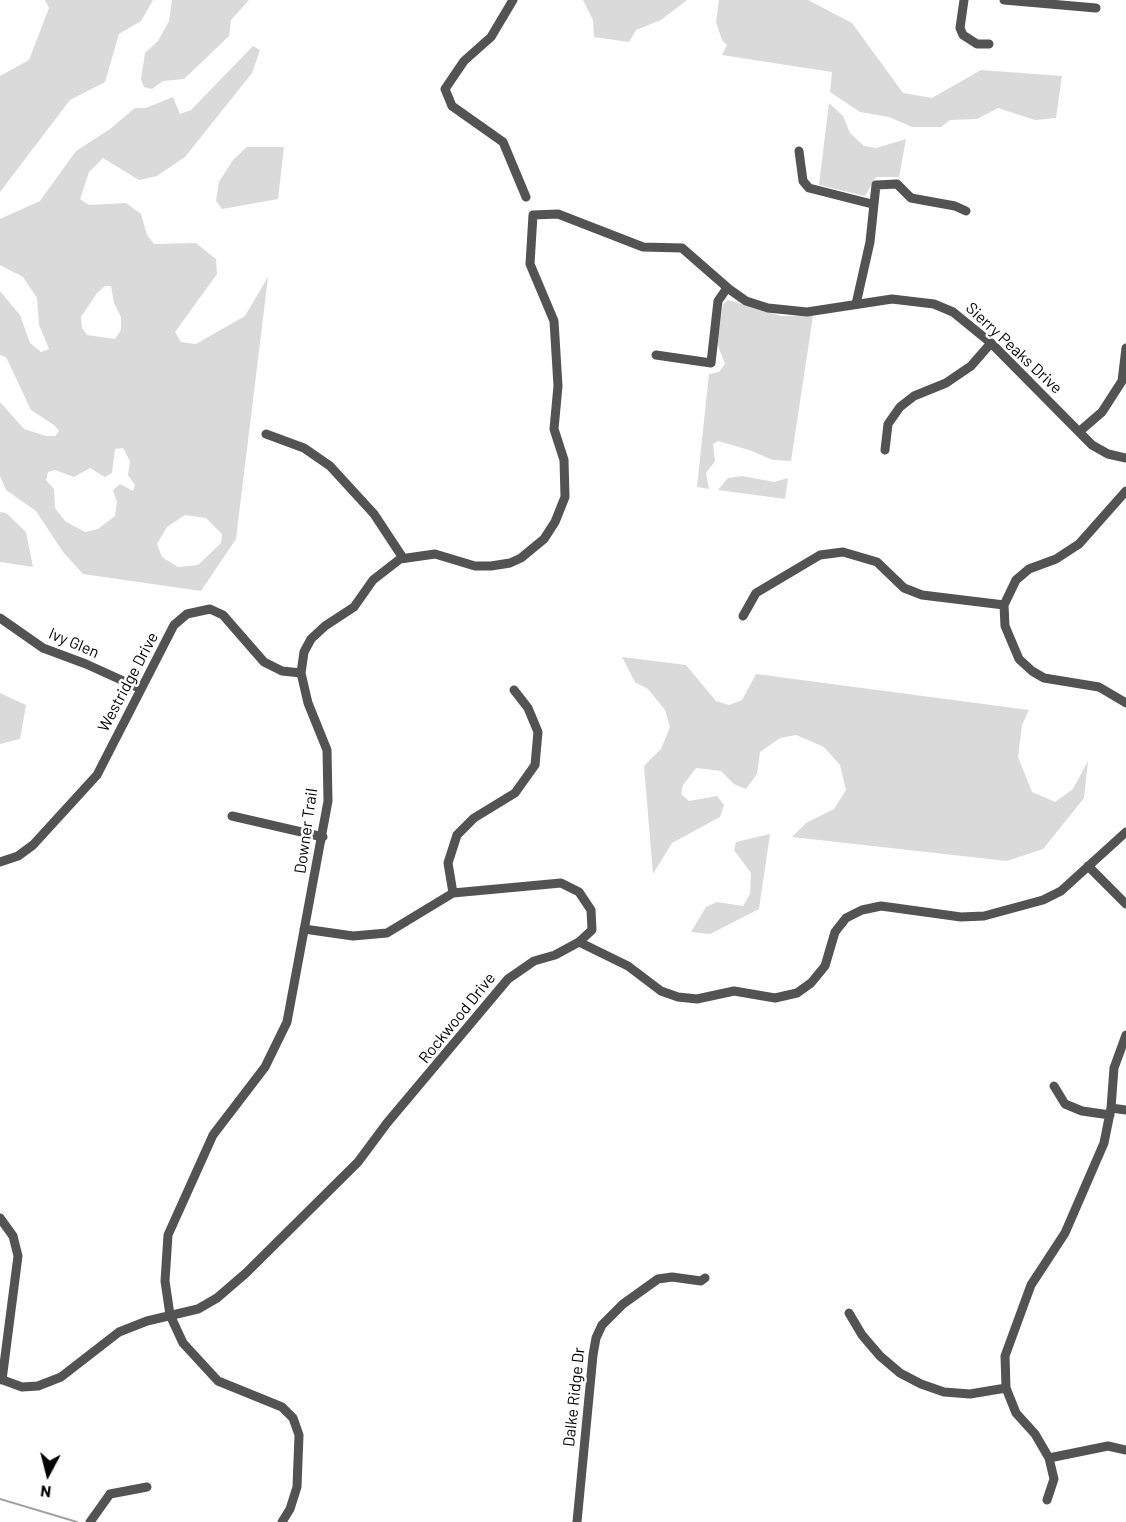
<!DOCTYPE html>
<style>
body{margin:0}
#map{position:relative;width:1126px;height:1522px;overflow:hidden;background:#fff;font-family:Barlow,sans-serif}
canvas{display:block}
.north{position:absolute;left:18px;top:1444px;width:60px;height:60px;-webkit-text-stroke:4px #fff;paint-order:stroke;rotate:187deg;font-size:16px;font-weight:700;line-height:24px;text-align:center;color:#000}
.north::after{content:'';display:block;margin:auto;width:21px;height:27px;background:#000;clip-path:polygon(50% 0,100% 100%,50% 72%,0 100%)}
</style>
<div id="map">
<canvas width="1126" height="1522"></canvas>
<div class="north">N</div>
</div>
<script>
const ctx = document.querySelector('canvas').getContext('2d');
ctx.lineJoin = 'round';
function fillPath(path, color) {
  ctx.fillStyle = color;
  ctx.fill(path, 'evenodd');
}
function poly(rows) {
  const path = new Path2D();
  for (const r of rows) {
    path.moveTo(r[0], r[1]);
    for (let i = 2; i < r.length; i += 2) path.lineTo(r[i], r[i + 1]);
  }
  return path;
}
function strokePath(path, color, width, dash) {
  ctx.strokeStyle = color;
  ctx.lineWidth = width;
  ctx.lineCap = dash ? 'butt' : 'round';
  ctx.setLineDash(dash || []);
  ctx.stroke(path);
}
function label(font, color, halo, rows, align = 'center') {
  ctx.font = font + ' Barlow,sans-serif';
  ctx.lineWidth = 5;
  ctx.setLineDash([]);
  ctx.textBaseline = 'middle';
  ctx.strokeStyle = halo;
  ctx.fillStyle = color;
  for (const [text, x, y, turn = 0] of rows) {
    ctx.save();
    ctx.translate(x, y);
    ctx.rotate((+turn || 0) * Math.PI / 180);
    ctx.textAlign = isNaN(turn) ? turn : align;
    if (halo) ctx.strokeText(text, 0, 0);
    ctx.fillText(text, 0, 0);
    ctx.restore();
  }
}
const green = poly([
 [45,0,153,0,141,21,119,34,105,82,70,100,0,192,0,76,29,60,49,8],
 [172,0,249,0,231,20,229,36,184,79,163,81,152,89,144,87,141,79,145,53,158,41,169,21],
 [583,0,687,0,661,20,636,30,629,42,594,37,593,20],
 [719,0,808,0,852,23,903,93,932,98,981,70,1062,76,1056,118,1035,120,998,108,977,119,950,120,941,127,912,127,889,117,860,112,830,92,832,72,722,55,727,45,722,40,716,22],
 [253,46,260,50,252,73,185,157,157,176,139,180,103,158,89,172,80,199,89,205,126,203,141,214,147,235,154,244,196,243,216,259,217,274,175,332,181,342,196,344,245,316,268,277,236,539,201,591,83,574,63,552,36,511,6,490,0,476,0,402,24,429,46,436,55,436,59,431,54,425,31,410,6,357,0,355,0,291,20,315,30,343,41,352,49,349,39,325,37,298,23,277,0,265,0,219,40,201,76,151,110,129,135,108,146,108,173,97,180,114,191,110],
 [105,286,111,286,114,303,121,317,121,330,115,339,87,335,82,328,81,317,97,293],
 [123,448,130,461,128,475,135,485,133,491,120,484,113,490,117,502,115,516,98,529,85,532,65,521,55,508,54,489,46,480,48,472,55,470,74,477,90,468,105,477,112,473,115,449],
 [185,515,206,518,222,534,221,543,198,565,178,567,162,557,157,544,167,527],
 [829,103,843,116,850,133,864,146,876,148,906,139,899,177,876,177,865,196,819,185],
 [247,147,284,147,278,199,222,209,216,201,219,182,233,160],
 [728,300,781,316,813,316,791,461,773,460,749,450,718,441,713,444,715,461,706,473,709,489,697,487,709,374,719,372,725,364,717,343,723,304],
 [742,476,774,482,788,478,785,499,718,490,728,478],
 [0,512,6,513,26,532,33,567,0,562],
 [622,657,686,665,716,701,729,705,742,700,756,674,1029,710,1022,725,1018,757,1032,792,1055,802,1073,789,1088,761,1084,798,1043,849,1007,861,792,837,806,823,834,809,846,790,840,765,824,747,796,735,780,738,760,752,757,774,746,789,734,784,721,771,696,768,683,785,681,794,689,801,717,796,724,805,720,817,672,843,653,874,644,766,661,749,670,727,665,710,648,689,635,682],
 [0,693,26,705,20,739,0,744],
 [770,834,759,909,710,934,691,932,706,907,717,902,743,906,750,894,751,873,734,850,736,842]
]);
const stream = poly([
 [0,1499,77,1522]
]);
const street = poly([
 [513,0,491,37,464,61,445,89,452,106,503,142,526,197],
 [964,0,960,28,963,35,977,44,989,44],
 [1004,0,1096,8],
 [799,151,803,181,809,188,872,204],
 [856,304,870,242,876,185,897,184,911,198,955,206,966,211],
 [656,355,711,363,718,301,727,288],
 [1080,431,1102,412,1122,381,1126,348],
 [266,434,304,448,330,466,374,514,403,558],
 [885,450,888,424,900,407,914,396,946,383,971,366,991,343],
 [1126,491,1079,544,1056,559,1029,569,1016,580,1004,605,1005,626,1019,659,1032,671,1044,678,1099,687,1126,703],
 [743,616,756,593,820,555,843,552,877,562,904,588,922,595,1004,605],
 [0,618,43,648,86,664,141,689],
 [232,816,323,837],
 [0,862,18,856,33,845,97,775,174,625,187,614,210,609,223,615,264,662,282,671,301,673],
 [1088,866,1126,904],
 [453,893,448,863,457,835,474,818,515,793,535,765,538,732,528,708,514,690],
 [579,942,628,966,661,991,678,997,697,999,734,991,775,998,797,993,811,983,825,966,835,932,846,918,862,910,881,906,961,917,984,916,1043,900,1061,891,1126,832],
 [1054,1086,1065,1104,1082,1111,1110,1115],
 [1111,1108,1126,1110],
 [0,1218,13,1236,18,1256,2,1380],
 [849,1313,862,1335,880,1356,900,1373,921,1384,944,1392,970,1394,1006,1388],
 [0,1379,22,1387,38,1386,61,1377,119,1332,147,1321,198,1309,217,1298,246,1273,358,1162,387,1123,508,979,534,961,555,955,579,942,592,930,591,910,579,892,561,883,453,893,387,933,353,936,304,929],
 [1049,1458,1108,1446,1126,1450],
 [1047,1500,1054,1479,1049,1458,1035,1434,1016,1413,1006,1388,1005,1356,1031,1285,1065,1233,1104,1143,1111,1108,1114,1068,1126,1035],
 [90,1522,110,1494,147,1487],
 [282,1522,290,1509,297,1487,299,1435,293,1418,282,1407,218,1381,183,1343,170,1315,165,1281,168,1235,213,1135,265,1067,287,1022,328,801,327,750,308,703,301,673,304,652,311,639,325,626,354,607,373,580,400,559,435,554,475,566,491,566,510,563,521,558,544,539,555,522,565,497,564,460,554,429,558,386,554,321,530,264,533,215,558,214,643,247,682,248,729,289,746,301,768,308,807,312,892,299,934,304,953,312,991,343,1092,445,1108,454,1126,458],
 [577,1522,593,1355,596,1338,602,1325,623,1304,658,1279,672,1277,701,1281,705,1278]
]);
const streetNames = [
 ["Sierry Peaks Drive",1014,348,43],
 ["Ivy Glen",74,643,23],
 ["Westridge Drive",128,682,-62],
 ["Downer Trail",306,831,-82],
 ["Rockwood Drive",457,1018,-51],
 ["Dalke Ridge Dr",574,1397,-84]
];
fillPath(green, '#dadada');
strokePath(stream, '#a1a1a1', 2);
strokePath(street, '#535353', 9);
label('16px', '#000', '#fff', streetNames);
</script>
